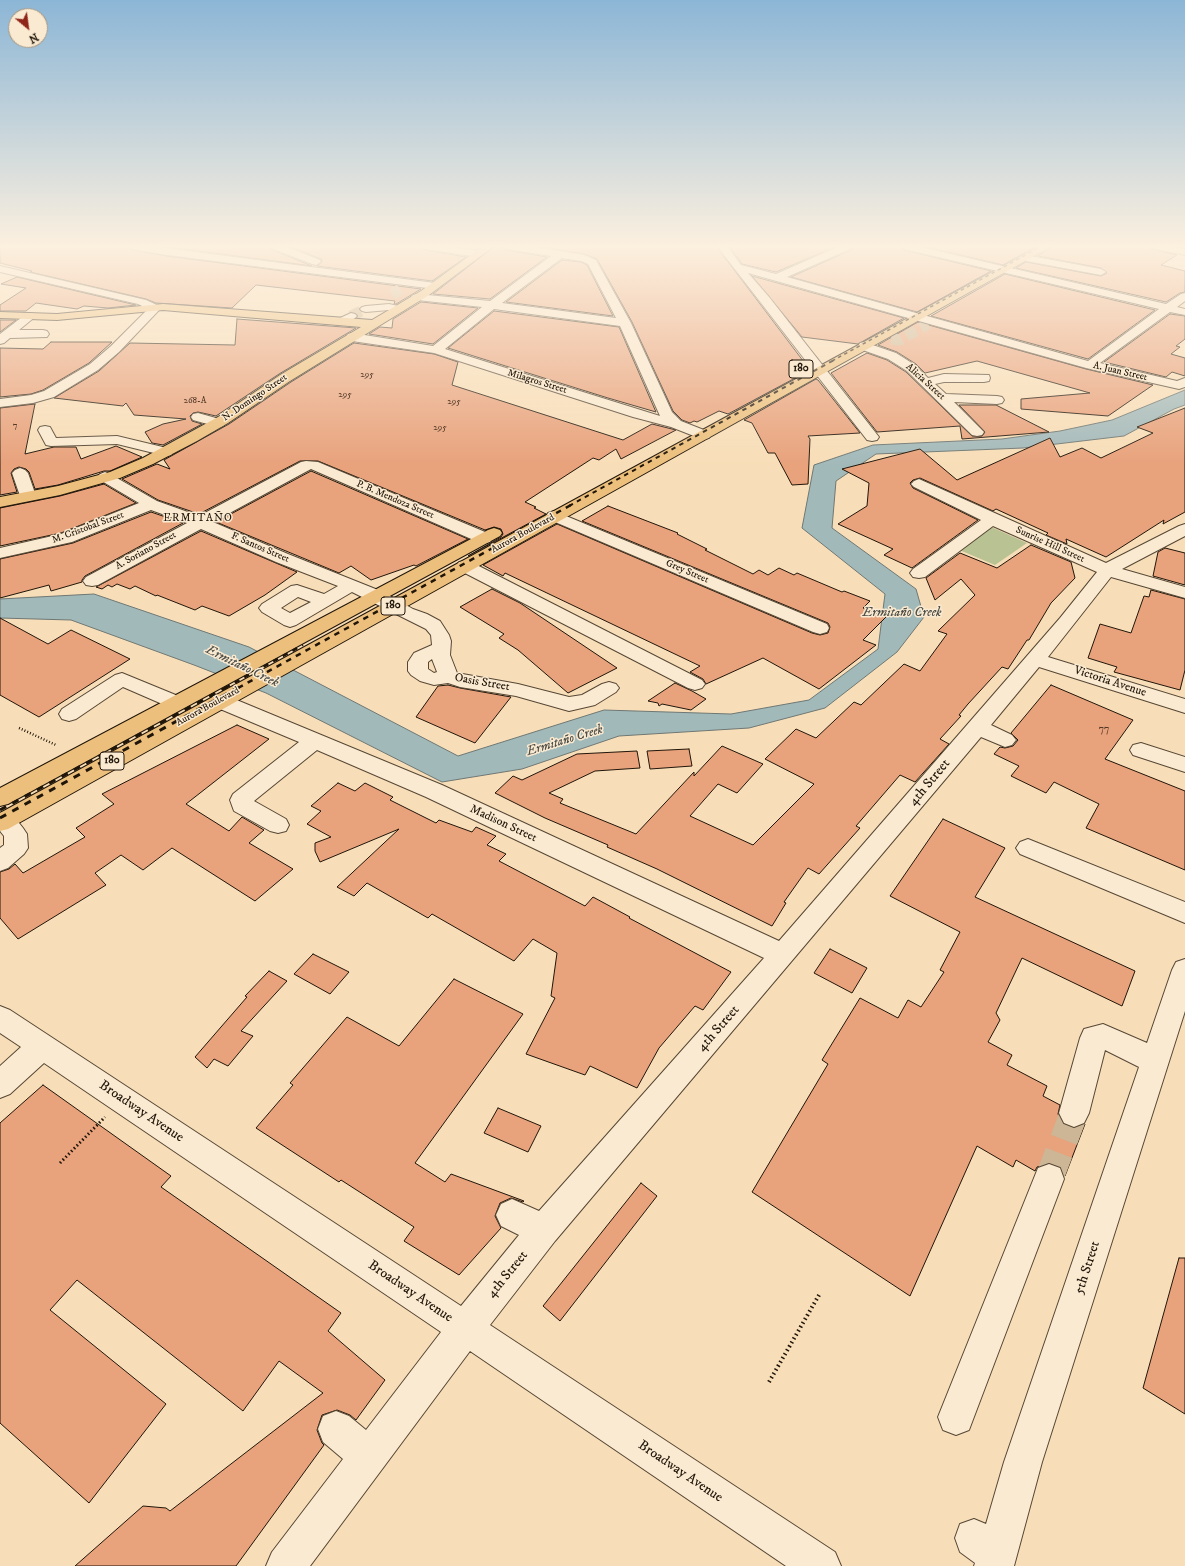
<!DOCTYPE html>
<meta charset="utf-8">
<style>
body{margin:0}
#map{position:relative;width:1185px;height:1566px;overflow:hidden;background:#f8deb8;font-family:"IM FELL DW Pica",serif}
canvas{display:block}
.north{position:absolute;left:8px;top:8px;width:40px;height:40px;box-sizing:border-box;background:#faead1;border:1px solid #a39581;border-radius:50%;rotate:151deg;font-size:11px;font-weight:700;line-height:16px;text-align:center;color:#201509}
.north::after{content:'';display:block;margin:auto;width:14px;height:18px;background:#8f2418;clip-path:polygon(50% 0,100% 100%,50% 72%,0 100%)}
</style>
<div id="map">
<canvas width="1185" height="1566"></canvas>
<div class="north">N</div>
</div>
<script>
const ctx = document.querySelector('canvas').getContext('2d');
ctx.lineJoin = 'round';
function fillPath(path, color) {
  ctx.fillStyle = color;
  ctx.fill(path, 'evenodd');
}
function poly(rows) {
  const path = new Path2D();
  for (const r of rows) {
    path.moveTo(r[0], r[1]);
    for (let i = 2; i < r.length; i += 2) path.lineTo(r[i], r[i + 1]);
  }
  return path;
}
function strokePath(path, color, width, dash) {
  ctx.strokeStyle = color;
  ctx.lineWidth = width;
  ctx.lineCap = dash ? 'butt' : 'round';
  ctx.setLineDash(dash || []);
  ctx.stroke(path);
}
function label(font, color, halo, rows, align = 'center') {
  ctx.font = font + ' "IM FELL DW Pica",serif';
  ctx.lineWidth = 3;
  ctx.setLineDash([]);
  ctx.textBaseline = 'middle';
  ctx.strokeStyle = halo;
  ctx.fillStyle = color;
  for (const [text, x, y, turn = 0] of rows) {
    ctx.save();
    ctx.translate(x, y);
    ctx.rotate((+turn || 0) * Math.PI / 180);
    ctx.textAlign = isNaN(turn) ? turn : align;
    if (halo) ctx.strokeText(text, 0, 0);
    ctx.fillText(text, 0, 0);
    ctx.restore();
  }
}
const green = poly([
 [989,526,1027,543,995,565,957,549]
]);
const water = poly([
 [1185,390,1185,405,1174,409,1124,436,1023,448,876,454,836,481,832,528,916,589,924,617,897,652,825,708,749,728,619,736,522,769,442,782,266,693,194,665,71,620,0,618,0,599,94,594,249,647,458,756,604,710,731,714,809,700,878,649,885,594,802,528,814,465,873,445,1002,439,1060,431,1112,420,1185,390]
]);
const pier = poly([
 [266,654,285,664,250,689,222,678]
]);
const building = poly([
 [0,246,126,246,132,250,167,256,421,289,396,304,394,304,395,301,256,285,232,308,156,303,146,299,30,272,32,271,0,263,0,246],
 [160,246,269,246,270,249,312,266,160,246],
 [288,246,419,246,425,250,466,257,432,281,317,266,322,262,321,259,288,246],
 [495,246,500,246,506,250,547,257,490,299,433,294,495,246],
 [535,246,716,246,810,370,728,414,719,411,697,422,694,421,690,423,682,420,673,411,632,322,597,259,584,254,535,246],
 [729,246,837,246,776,272,742,264,729,246],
 [854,246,898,246,904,250,991,271,917,312,791,277,853,249,854,246],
 [922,246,1037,246,1003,265,922,246],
 [1053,246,1149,246,1151,249,1177,255,1161,265,1185,271,1185,292,1180,293,1166,302,1016,268,1026,262,1101,276,1107,273,1101,268,1038,256,1053,246],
 [562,260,581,262,587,265,613,316,506,302,562,260],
 [1005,274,1155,310,1088,359,931,316,1005,274],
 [752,276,904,318,858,344,802,337,752,276],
 [17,277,136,305,108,308,84,306,77,309,36,303,26,311,0,311,0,305,26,288,1,284,17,277],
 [421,302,478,308,433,344,369,334,380,327,392,328,393,319,421,302],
 [494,311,619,327,656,412,608,398,448,348,494,311],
 [1170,314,1185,316,1185,339,1176,346,1180,347,1171,354,1185,358,1185,376,1172,372,1166,377,1104,362,1170,314],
 [237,319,356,328,279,374,216,416,198,412,193,413,190,416,192,421,202,424,163,445,152,443,145,432,163,424,186,419,134,415,126,403,123,406,54,398,99,371,130,343,235,345,237,319],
 [0,320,16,320,0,332,0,320],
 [918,322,1086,369,1153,385,1108,416,1021,409,1021,399,1090,393,977,361,925,373,916,364,897,352,878,345,918,322],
 [51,342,112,342,89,363,43,390,31,394,0,397,0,348,43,349,51,342],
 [354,343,434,354,458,362,452,385,623,440,652,424,676,430,621,459,616,449,599,460,593,458,525,502,536,507,534,508,546,514,468,556,501,537,503,534,501,529,494,527,485,530,318,461,300,461,199,514,158,500,122,479,157,464,170,469,164,460,229,424,291,382,354,343],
 [867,353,887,360,906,372,972,436,982,436,985,432,959,405,996,405,1049,432,962,439,960,426,877,432,831,373,867,353],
 [816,379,818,380,860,433,808,436,810,439,808,484,792,485,775,453,768,453,752,423,744,420,816,379],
 [35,404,25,454,54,447,76,447,81,459,116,446,142,457,110,471,104,471,58,485,35,489,29,472,26,469,19,467,14,469,11,473,17,492,0,495,0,408,35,404],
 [1185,408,1185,512,1163,524,1164,520,1106,557,1066,539,1067,544,1046,535,1048,533,996,509,993,511,920,478,913,480,910,483,913,488,978,520,912,568,884,555,893,549,838,524,867,506,869,483,842,469,920,449,957,480,1050,438,1060,457,1082,448,1101,458,1153,433,1137,427,1185,408],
 [311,471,468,539,416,566,414,565,371,580,351,566,339,573,216,522,311,471],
 [104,484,136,503,61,533,0,546,0,508,60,496,104,484],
 [608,506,678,533,677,534,707,549,705,550,753,574,759,570,768,575,779,568,794,575,797,573,842,592,844,591,870,601,863,608,886,617,863,640,876,645,819,689,763,658,706,684,703,679,690,672,700,666,505,573,503,576,483,565,557,524,812,633,820,635,828,633,830,627,828,623,582,521,608,506],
 [151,512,183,523,85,576,82,580,82,582,51,591,49,585,0,598,0,559,73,543,151,512],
 [201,531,297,572,265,595,229,616,202,606,195,610,157,595,156,596,135,586,130,589,117,584,112,587,108,585,102,589,96,587,201,531],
 [1031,545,1071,562,1075,578,1051,603,1029,640,1027,640,1008,669,1002,667,968,704,959,715,961,716,940,739,949,744,915,782,900,775,856,826,860,828,819,874,808,868,784,902,786,903,772,926,657,869,607,847,608,845,545,818,495,793,513,776,522,780,577,754,637,751,640,768,595,771,549,793,563,799,560,803,636,834,694,772,694,776,722,746,763,764,737,793,718,784,690,816,753,845,814,784,765,759,796,729,816,738,854,702,861,705,904,664,920,671,947,634,938,631,975,595,961,579,935,600,926,578,960,553,997,568,1031,545],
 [1165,548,1185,553,1185,585,1153,576,1158,552,1165,548],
 [492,589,520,603,617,668,568,693,518,650,499,638,504,634,460,607,492,589],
 [1151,590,1185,599,1185,670,1180,690,1114,672,1117,667,1088,658,1100,624,1131,633,1144,596,1149,597,1151,590],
 [0,618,48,644,71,630,130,659,39,717,0,695,0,618],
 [675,683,692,691,706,699,691,710,662,704,659,706,658,703,648,701,675,683],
 [448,685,460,688,511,697,475,743,416,717,438,686,448,685],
 [1051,685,1133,720,1105,759,1185,791,1185,870,1086,828,1099,804,1054,782,1046,793,1011,776,1019,766,994,754,1000,747,1005,748,1013,746,1018,740,1011,733,1051,685],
 [237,725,269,739,186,804,229,831,242,817,264,830,249,843,293,869,255,901,172,848,143,870,121,855,95,873,106,885,18,939,0,918,0,872,9,869,15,864,23,873,85,837,76,828,114,804,102,794,237,725],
 [689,749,692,766,650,769,647,751,689,749],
 [338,783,355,791,365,783,393,797,390,800,436,823,439,820,472,832,476,827,496,836,487,845,506,854,499,861,585,906,593,897,630,917,629,918,731,972,703,1010,695,1006,659,1048,637,1088,590,1066,585,1075,526,1054,555,998,551,996,557,953,533,939,514,961,432,914,428,918,367,883,354,896,337,887,399,829,320,862,315,851,315,843,331,837,307,824,321,811,311,806,338,783],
 [943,819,1005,848,975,897,1135,971,1122,1006,1022,958,996,1013,1000,1020,988,1042,1012,1055,1007,1065,1047,1086,1043,1096,1060,1105,1058,1114,1063,1124,1075,1128,1085,1124,1065,1176,1061,1167,1050,1163,1037,1167,1035,1171,1016,1160,1013,1167,977,1146,910,1296,752,1192,828,1064,822,1060,860,998,898,1018,908,1000,921,1007,944,972,940,970,960,932,890,896,943,819],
 [830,949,867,968,852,993,814,973,830,949],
 [313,954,349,972,330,994,294,974,313,954],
 [269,971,287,981,241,1031,253,1036,228,1066,214,1059,207,1068,195,1057,247,997,245,996,269,971],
 [454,979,523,1014,415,1163,445,1182,451,1174,524,1201,523,1202,511,1198,500,1203,495,1216,501,1228,459,1275,404,1241,414,1227,341,1180,339,1182,256,1128,293,1085,290,1083,347,1017,399,1046,454,979],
 [43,1085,171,1176,161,1187,341,1313,328,1331,385,1380,356,1420,350,1415,337,1410,322,1415,317,1430,322,1443,324,1445,236,1566,75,1566,143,1506,166,1508,170,1511,323,1393,279,1361,243,1411,77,1280,50,1310,166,1404,89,1503,0,1423,0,1123,43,1085],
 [498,1108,541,1126,528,1152,484,1133,498,1108],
 [641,1183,657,1196,560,1321,543,1306,641,1183],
 [1179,1258,1185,1258,1185,1414,1143,1388,1179,1258]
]);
const minorTunnelFar1 = poly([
 [392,295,400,289],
 [351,316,366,309],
 [891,339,900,340,928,324]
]);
const minorTunnel = poly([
 [1049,1179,1074,1113]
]);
const pathFar2 = poly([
 [19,728,56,745]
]);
const pathFar1 = poly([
 [60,1163,105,1117]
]);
const path = poly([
 [769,1382,819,1295]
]);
const minor = poly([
 [127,246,149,246,435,283,440,286,435,289,167,255,132,249,127,246],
 [270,246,284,246,320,260,321,262,316,265,312,264,271,248,270,246],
 [420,246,444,246,478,251,483,254,478,257,425,249,420,246],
 [501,246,525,246,560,251,584,255,596,260,631,323,672,412,681,421,709,432,711,435,709,438,704,439,699,438,671,427,633,417,434,353,352,341,348,340,346,337,348,334,352,333,433,346,482,307,417,300,413,299,411,297,413,295,417,294,490,301,551,256,506,249,501,246],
 [562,258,581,261,588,264,616,318,502,303,562,258],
 [494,309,620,326,660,416,445,349,494,309],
 [717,246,727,246,741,265,776,274,840,246,853,246,852,248,787,277,1088,361,1159,309,904,249,899,246,916,246,1166,304,1181,294,1185,293,1185,301,1177,307,1185,309,1185,315,1170,312,1100,363,1177,381,1185,378,1185,387,1179,389,1086,368,748,273,769,297,879,437,877,440,872,441,867,440,717,246],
 [1150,246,1169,246,1185,249,1185,255,1151,248,1150,246],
 [1025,255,1101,269,1106,272,1101,275,1021,260,1020,258,1025,255],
 [0,266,146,300,159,306,161,308,119,352,98,370,54,397,33,403,0,407,0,399,31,395,44,391,90,364,111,346,148,309,138,304,0,272,0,266],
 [389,304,403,307,405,309,403,311,399,312,389,310,366,312,362,311,360,309,362,307,366,306,389,304],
 [30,313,34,314,36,316,19,330,43,330,47,331,49,334,47,337,10,338,4,343,0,344,0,334,26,314,30,313],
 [351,313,355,314,357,316,355,318,346,323,338,323,336,321,338,319,351,313],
 [864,342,896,353,915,365,928,378,944,374,989,375,990,378,989,381,984,382,944,382,935,384,946,394,997,396,1002,397,1004,400,1002,403,997,404,954,402,984,432,982,435,977,436,972,435,907,371,888,359,860,349,858,346,860,343,864,342],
 [198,413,223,420,225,423,223,426,218,427,193,420,191,417,193,414,198,413],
 [45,426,50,427,56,438,117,436,171,449,173,452,171,455,166,456,117,444,51,446,46,445,38,430,40,427,45,426],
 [306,461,318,462,490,534,492,538,490,542,484,543,478,542,311,469,213,522,288,554,383,592,413,609,427,614,440,621,449,635,451,641,450,655,457,673,518,684,569,697,582,695,602,684,609,682,616,684,619,688,616,692,595,705,569,711,516,696,460,687,448,683,434,685,420,681,411,675,408,671,408,662,414,653,432,645,431,635,426,629,352,592,296,625,290,627,284,625,262,612,259,608,262,604,291,586,297,585,324,594,338,586,276,562,201,529,98,585,92,586,86,585,83,581,86,577,187,523,151,510,72,542,0,558,0,548,61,534,139,503,100,480,97,477,100,474,105,472,110,474,157,501,199,516,301,462,306,461],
 [298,597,311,602,290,613,281,608,298,597],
 [432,659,437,672,434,673,428,669,428,662,432,659],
 [20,468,25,470,28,473,36,496,34,499,28,501,22,499,20,496,12,473,15,470,20,468],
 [919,479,1106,563,1179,526,1185,524,1185,536,1122,569,1185,587,1185,598,1111,577,1048,657,1185,699,1185,713,1039,667,991,725,1012,735,1016,740,1012,745,1005,747,981,737,555,1241,490,1325,835,1552,841,1566,786,1566,470,1351,310,1566,266,1566,272,1552,343,1459,323,1442,318,1429,323,1416,336,1411,349,1416,366,1430,441,1332,44,1063,10,1094,0,1098,0,1066,21,1047,0,1033,0,1006,10,1010,461,1306,519,1235,501,1226,496,1215,501,1204,512,1199,539,1211,764,958,426,797,317,750,254,801,286,819,289,825,286,831,278,833,270,831,234,811,230,800,233,794,299,742,213,706,210,701,213,696,220,694,227,696,442,785,779,941,1060,618,1097,572,993,526,925,577,919,578,913,577,910,573,913,569,981,520,914,487,911,484,914,481,919,479],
 [554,511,827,624,829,628,827,632,820,634,813,632,548,519,546,516,548,513,554,511],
 [465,561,471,562,702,680,705,684,702,688,695,690,688,688,459,570,456,566,459,562,465,561],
 [122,673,183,698,186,703,183,708,176,710,123,687,76,719,69,721,62,719,59,714,62,709,115,675,122,673],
 [1141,743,1185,757,1185,772,1133,755,1130,750,1133,745,1141,743],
 [4,812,12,814,23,828,27,834,28,848,24,854,8,868,0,871,0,848,4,845,4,836,0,831,0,813,4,812],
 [1028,839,1185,902,1185,923,1020,854,1016,848,1020,842,1028,839],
 [1185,959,1185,1011,1042,1462,1014,1566,974,1566,975,1563,960,1552,955,1538,960,1524,974,1519,986,1524,1004,1462,1139,1067,1105,1050,1089,1113,1084,1123,1074,1127,1064,1123,1059,1113,1080,1038,1084,1029,1103,1024,1147,1043,1172,970,1176,962,1185,959],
 [1049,1164,1060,1168,1064,1179,969,1430,956,1435,943,1430,938,1417,1038,1168,1049,1164]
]);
const major = poly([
 [483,246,494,246,429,295,290,381,228,423,197,441,153,464,120,478,60,495,0,507,0,497,58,486,110,472,143,458,218,417,280,375,361,327,163,310,57,320,0,318,0,312,57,314,163,304,372,320,421,291,483,246],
 [1040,246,1052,246,8,829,0,831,0,813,1040,246],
 [494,528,500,530,502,533,500,536,8,804,0,806,0,788,488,530,494,528]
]);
const railFar3 = poly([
 [832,361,1042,246]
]);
const railFar2 = poly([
 [569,506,834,360]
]);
const railFar1 = poly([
 [225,688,303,645],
 [238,688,571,505]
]);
const rail = poly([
 [0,810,227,687],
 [0,818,239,687]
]);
const farNumbernames = [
 ["295",367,375],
 ["295",345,395],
 ["268-A",195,401],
 ["295",454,402],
 ["7",15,426],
 ["295",440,428]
];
const farStreetnames = [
 ["A. Juan Street",1120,372,13],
 ["Milagros Street",537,382,17],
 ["Alicia Street",925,382,42],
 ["N. Domingo Street",255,398,-34],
 ["P. B. Mendoza Street",395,500,23],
 ["M. Cristobal Street",88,528,-20],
 ["Aurora Boulevard",523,534,-29],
 ["Sunrise Hill Street",1050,545,24],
 ["F. Santos Street",260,548,23],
 ["A. Soriano Street",146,551,-29],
 ["Grey Street",687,572,23],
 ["Aurora Boulevard",208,707,-29]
];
const numberNames = [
 ["77",1104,730]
];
const shields = [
 [801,369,24],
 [393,606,24],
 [112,761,24]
];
const shieldNames = [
 ["180",801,369],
 ["180",393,606],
 ["180",112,761]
];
const farNeighbourhoodnames = [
 ["ERMITAÑO",198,519]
];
const streetNames = [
 ["Victoria Avenue",1110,682,18],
 ["Oasis Street",482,683,10],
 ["Madison Street",503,824,25]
];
const waterNames = [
 ["Ermitaño Creek",902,613],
 ["Ermitaño Creek",242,667,26],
 ["Ermitaño Creek",565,741,-17]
];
const nearStreetnames = [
 ["4th Street",930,783,-50],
 ["4th Street",719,1029,-49],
 ["Broadway Avenue",141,1112,34],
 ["5th Street",1088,1268,-72],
 ["4th Street",508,1275,-51],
 ["Broadway Avenue",410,1292,34],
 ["Broadway Avenue",680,1472,34]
];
fillPath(green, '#b9c292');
fillPath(water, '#a2b9ba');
strokePath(water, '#6e7773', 1);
fillPath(pier, '#f8deb8');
fillPath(building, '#e8a27c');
strokePath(building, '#201509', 1);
strokePath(minorTunnelFar1, '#cdb695', 11, [11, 5.5]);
strokePath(minorTunnel, '#cdb695', 28, [28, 14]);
strokePath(minor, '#564735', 2);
strokePath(major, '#201509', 2);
strokePath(pathFar2, '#201509', 2.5, [1, 2]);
strokePath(pathFar1, '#201509', 3, [1.5, 2.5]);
strokePath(path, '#201509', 4, [1.5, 3]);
fillPath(minor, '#faead1');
fillPath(major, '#ecbf7c');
strokePath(railFar3, '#201509', 1.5, [3.5, 3.5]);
strokePath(railFar2, '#201509', 2, [4.5, 4.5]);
strokePath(railFar1, '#201509', 2.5, [5.5, 5.5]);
strokePath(rail, '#201509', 3, [7, 7]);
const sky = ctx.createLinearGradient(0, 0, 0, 465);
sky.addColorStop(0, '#8cb6d6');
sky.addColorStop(0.53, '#fcf0df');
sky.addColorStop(1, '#fcf0df00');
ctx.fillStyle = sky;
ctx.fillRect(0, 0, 1185, 465);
label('9px', '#523826', null, farNumbernames);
label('10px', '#201509', '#faead1', farStreetnames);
label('10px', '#523826', null, numberNames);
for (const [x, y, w] of shields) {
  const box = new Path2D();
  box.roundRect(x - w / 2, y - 9, w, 18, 3);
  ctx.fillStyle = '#faead1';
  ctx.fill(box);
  strokePath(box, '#201509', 1);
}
label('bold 11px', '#201509', null, shieldNames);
ctx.letterSpacing = '1px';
label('11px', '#201509', '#faead1', farNeighbourhoodnames);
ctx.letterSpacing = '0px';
label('12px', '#201509', '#faead1', streetNames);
label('italic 13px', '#4e4e47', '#faead1', waterNames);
label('14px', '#201509', '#faead1', nearStreetnames);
</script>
